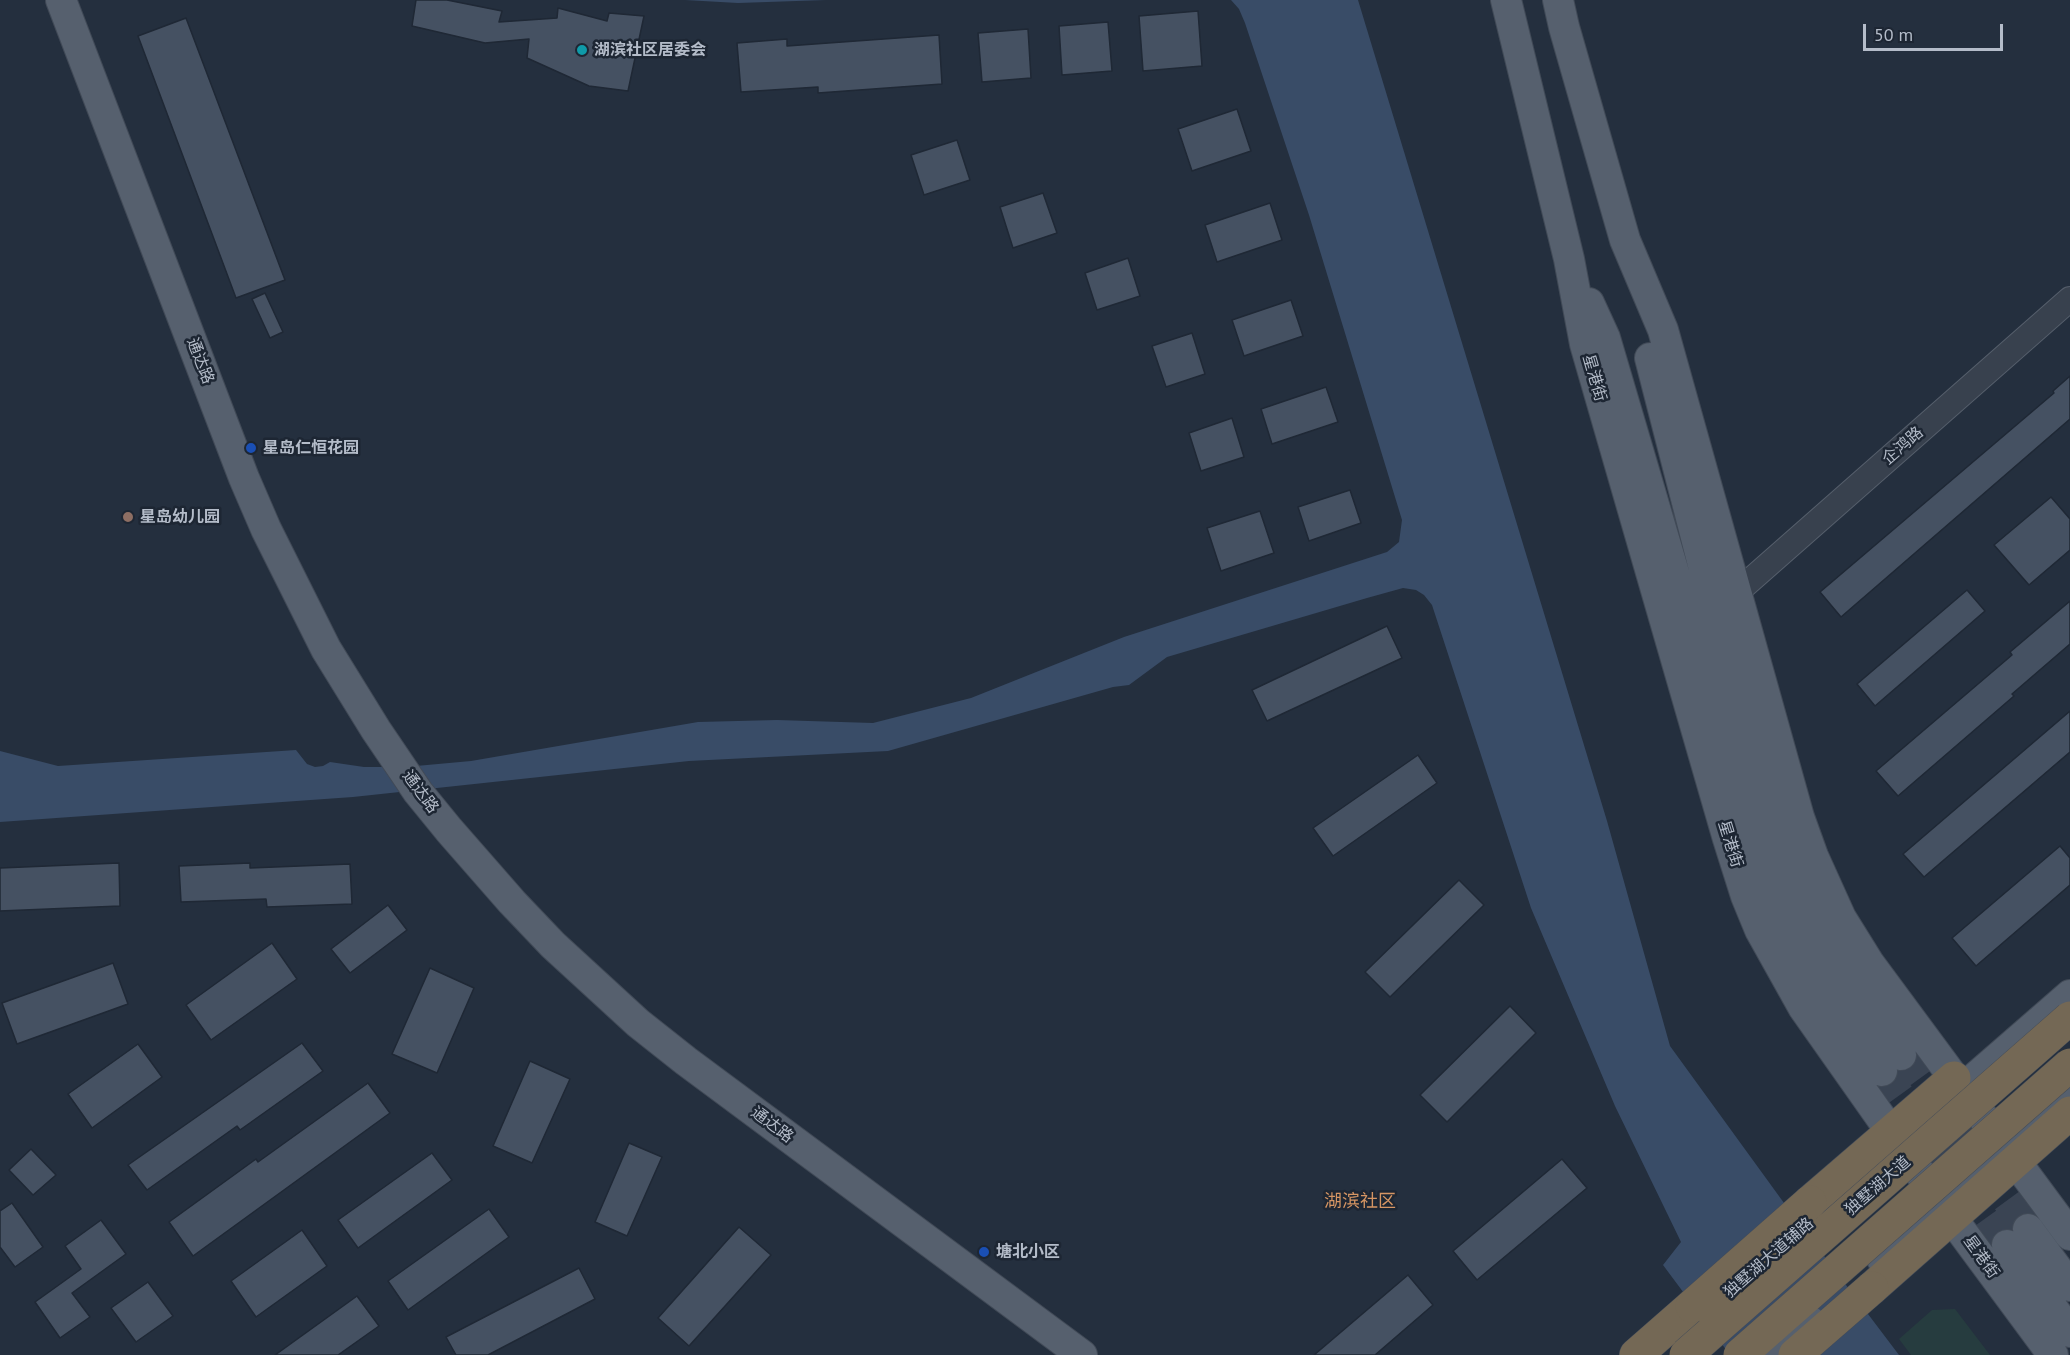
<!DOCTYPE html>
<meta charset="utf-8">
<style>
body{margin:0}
#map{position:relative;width:2070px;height:1355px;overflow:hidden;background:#242f3e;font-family:"PT Sans",sans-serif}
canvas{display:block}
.scale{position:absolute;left:1863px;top:24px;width:140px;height:27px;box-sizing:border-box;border:3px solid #b4bcc9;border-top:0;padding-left:8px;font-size:18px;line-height:21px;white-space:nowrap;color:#b4bcc9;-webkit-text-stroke:4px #1d2633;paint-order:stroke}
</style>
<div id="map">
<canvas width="2070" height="1355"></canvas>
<div class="scale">50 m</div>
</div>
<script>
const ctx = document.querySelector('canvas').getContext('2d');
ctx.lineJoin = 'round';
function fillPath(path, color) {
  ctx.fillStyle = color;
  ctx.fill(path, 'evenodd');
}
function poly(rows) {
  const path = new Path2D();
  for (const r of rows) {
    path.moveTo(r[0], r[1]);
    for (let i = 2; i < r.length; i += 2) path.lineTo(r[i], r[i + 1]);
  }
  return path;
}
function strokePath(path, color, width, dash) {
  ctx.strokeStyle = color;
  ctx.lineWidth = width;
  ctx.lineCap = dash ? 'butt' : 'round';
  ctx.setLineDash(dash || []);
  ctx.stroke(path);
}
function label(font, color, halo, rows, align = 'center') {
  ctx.font = font + ' "PT Sans","Noto Sans SC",sans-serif';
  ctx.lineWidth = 5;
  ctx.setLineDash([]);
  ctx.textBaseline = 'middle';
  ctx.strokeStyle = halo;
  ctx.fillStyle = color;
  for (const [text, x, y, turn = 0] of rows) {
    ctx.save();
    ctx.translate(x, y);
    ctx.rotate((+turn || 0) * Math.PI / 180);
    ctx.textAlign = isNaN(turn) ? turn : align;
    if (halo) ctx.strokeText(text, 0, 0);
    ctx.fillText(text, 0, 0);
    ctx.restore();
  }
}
const green = poly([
 [1955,1309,1990,1355,1911,1355,1899,1339,1932,1310]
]);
const water = poly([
 [685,0,826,0,738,3],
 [1231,0,1358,0,1607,821,1670,1046,1784,1203,1899,1355,1730,1355,1663,1265,1681,1242,1615,1106,1531,908,1432,605,1424,595,1416,590,1403,588,1367,598,1167,657,1129,685,1113,687,888,751,689,761,353,797,0,822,0,751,58,766,296,750,307,764,315,767,323,766,330,762,364,767,405,767,471,761,698,722,777,720,873,723,971,698,1124,637,1387,552,1399,542,1402,520,1309,215,1245,23,1239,9]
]);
const building = poly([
 [416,0,447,0,502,11,499,22,557,18,558,8,607,21,609,13,644,16,628,91,589,86,527,58,529,39,485,43,412,26,416,0],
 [1198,11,1202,66,1143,71,1139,16,1198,11],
 [186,18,285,280,236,298,138,36,186,18],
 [1108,22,1112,71,1062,75,1059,26,1108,22],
 [1028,29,1031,78,982,82,978,33,1028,29],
 [939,35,942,84,818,93,818,87,741,92,737,43,787,39,787,46,939,35],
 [1237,109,1251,151,1192,171,1178,129,1237,109],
 [957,140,970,180,924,195,911,155,957,140],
 [1043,193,1057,233,1013,248,1000,207,1043,193],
 [1270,203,1282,240,1217,262,1205,225,1270,203],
 [1128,258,1140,296,1097,310,1085,273,1128,258],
 [265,293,283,332,270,338,252,299,265,293],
 [1291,300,1303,336,1244,356,1232,320,1291,300],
 [1192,333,1205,374,1166,387,1152,346,1192,333],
 [2070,376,2070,419,1841,617,1820,592,2054,393,2053,391,2070,376],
 [1326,387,1338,422,1272,444,1261,409,1326,387],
 [1232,418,1244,457,1201,471,1189,433,1232,418],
 [1350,490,1361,523,1309,541,1298,507,1350,490],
 [2051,497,2070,519,2070,550,2029,585,1994,545,2051,497],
 [1260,511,1274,553,1221,571,1207,528,1260,511],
 [1967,590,1985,611,1875,706,1857,684,1967,590],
 [2070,601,2070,644,2012,694,2014,696,1898,796,1876,771,2012,655,2010,652,2070,601],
 [1387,626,1402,658,1267,721,1252,690,1387,626],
 [2070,711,2070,752,1924,877,1903,854,2070,711],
 [1418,755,1437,783,1333,856,1313,828,1418,755],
 [2060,846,2070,858,2070,885,1976,966,1952,938,2060,846],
 [119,863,120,906,0,911,0,868,119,863],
 [250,863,250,868,350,864,352,904,267,907,266,899,181,902,179,866,250,863],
 [1459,880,1484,905,1390,997,1365,972,1459,880],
 [388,905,407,930,350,973,331,949,388,905],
 [272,943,297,979,211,1040,186,1005,272,943],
 [113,963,128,1004,17,1044,2,1003,113,963],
 [430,968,474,988,437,1073,392,1054,430,968],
 [1510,1006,1536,1033,1447,1122,1420,1095,1510,1006],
 [302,1043,323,1071,240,1130,237,1126,147,1190,128,1165,302,1043],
 [138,1044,162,1077,92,1128,68,1094,138,1044],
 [530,1061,570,1079,532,1163,493,1146,530,1061],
 [368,1083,390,1113,193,1256,169,1222,256,1159,258,1162,368,1083],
 [629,1143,662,1157,627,1236,595,1222,629,1143],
 [31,1149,56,1175,33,1195,9,1170,31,1149],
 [432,1153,452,1180,358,1248,338,1220,432,1153],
 [1562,1159,1587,1188,1477,1280,1453,1251,1562,1159],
 [12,1203,43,1247,15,1267,0,1247,0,1211,12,1203],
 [489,1209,509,1237,408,1310,388,1281,489,1209],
 [101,1220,126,1254,72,1293,90,1317,60,1338,35,1302,81,1269,65,1246,101,1220],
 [739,1227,771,1255,689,1346,658,1318,739,1227],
 [302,1230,327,1266,256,1317,231,1281,302,1230],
 [579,1268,595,1299,488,1355,456,1355,446,1337,579,1268],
 [1408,1275,1433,1305,1375,1355,1314,1355,1408,1275],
 [148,1282,173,1316,136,1342,111,1308,148,1282],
 [357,1296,379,1326,338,1355,275,1355,357,1296]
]);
const majorTunnel = poly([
 [1901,1055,2028,1229],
 [1882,1071,2007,1245]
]);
const minor = poly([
 [1736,593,2070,299]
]);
const major = poly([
 [61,0,244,478,266,529,326,649,376,730,418,792,449,830,512,902,553,945,638,1023,686,1061,1082,1355],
 [1506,0,1569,259,1585,344,1728,839,1746,896,1760,930,1803,1007,1951,1217,2053,1355],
 [1558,0,1564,27,1625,240,1663,330,1799,817,1813,856,1841,918,1869,963,2070,1235],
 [1589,303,1605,338,1750,831,1766,878,1783,918,1804,956,1825,990,1882,1071],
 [1650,358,1737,697,1773,822,1790,871,1808,910,1827,943,1901,1055],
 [1947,1102,2070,995],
 [2028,1229,2070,1286],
 [2007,1245,2070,1332],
 [1882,1259,1942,1203,2070,1091]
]);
const highway = poly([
 [1810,1202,1954,1078],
 [1872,1288,2070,1113],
 [1636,1355,1692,1306]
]);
const majorBridge = poly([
 [1772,1355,1811,1322]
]);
const highwayBridge = poly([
 [1692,1306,1810,1202],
 [1686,1355,2070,1018],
 [1740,1355,2070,1065],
 [1795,1355,1872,1288]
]);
const markers = [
 [582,50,6,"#0f9aa8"],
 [251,448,6,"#1a4fb4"],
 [128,517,6,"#8d6e63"],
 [984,1252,6,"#1a4fb4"]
];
const poiNames = [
 ["湖滨社区居委会",594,50],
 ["星岛仁恒花园",263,448],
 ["星岛幼儿园",140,517],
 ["塘北小区",996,1252]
];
const streetNames = [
 ["通达路",200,361,69],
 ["星港街",1594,378,74],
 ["企鸿路",1903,446,-41],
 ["通达路",420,792,53],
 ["星港街",1730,844,73],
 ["通达路",772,1125,37],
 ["独墅湖大道",1878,1186,-41],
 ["星港街",1981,1257,54],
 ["独墅湖大道辅路",1769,1258,-41]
];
const neighbourhoodNames = [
 ["湖滨社区",1360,1202]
];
fillPath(green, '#263c3f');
fillPath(water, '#394c67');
fillPath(building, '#455162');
strokePath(building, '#1f2835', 1.5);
strokePath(majorTunnel, '#3a4453', 30, [30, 15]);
strokePath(minor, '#565f6c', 26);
strokePath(major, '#414a57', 32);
strokePath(highway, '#434c59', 34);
strokePath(minor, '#38414e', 24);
strokePath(major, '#56606e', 30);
strokePath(highway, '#746855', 33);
strokePath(majorBridge, '#414a57', 32, []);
strokePath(highwayBridge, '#434c59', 34, []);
strokePath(majorBridge, '#56606e', 30);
strokePath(highwayBridge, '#746855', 33);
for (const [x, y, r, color] of markers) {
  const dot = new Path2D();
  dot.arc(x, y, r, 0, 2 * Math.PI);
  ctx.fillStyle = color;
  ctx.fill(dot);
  strokePath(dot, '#1d2633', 2);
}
label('bold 16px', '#b4bcc9', '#1d2633', poiNames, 'left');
label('16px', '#b4bcc9', '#1d2633', streetNames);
label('18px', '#d59563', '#1d2633', neighbourhoodNames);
</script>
